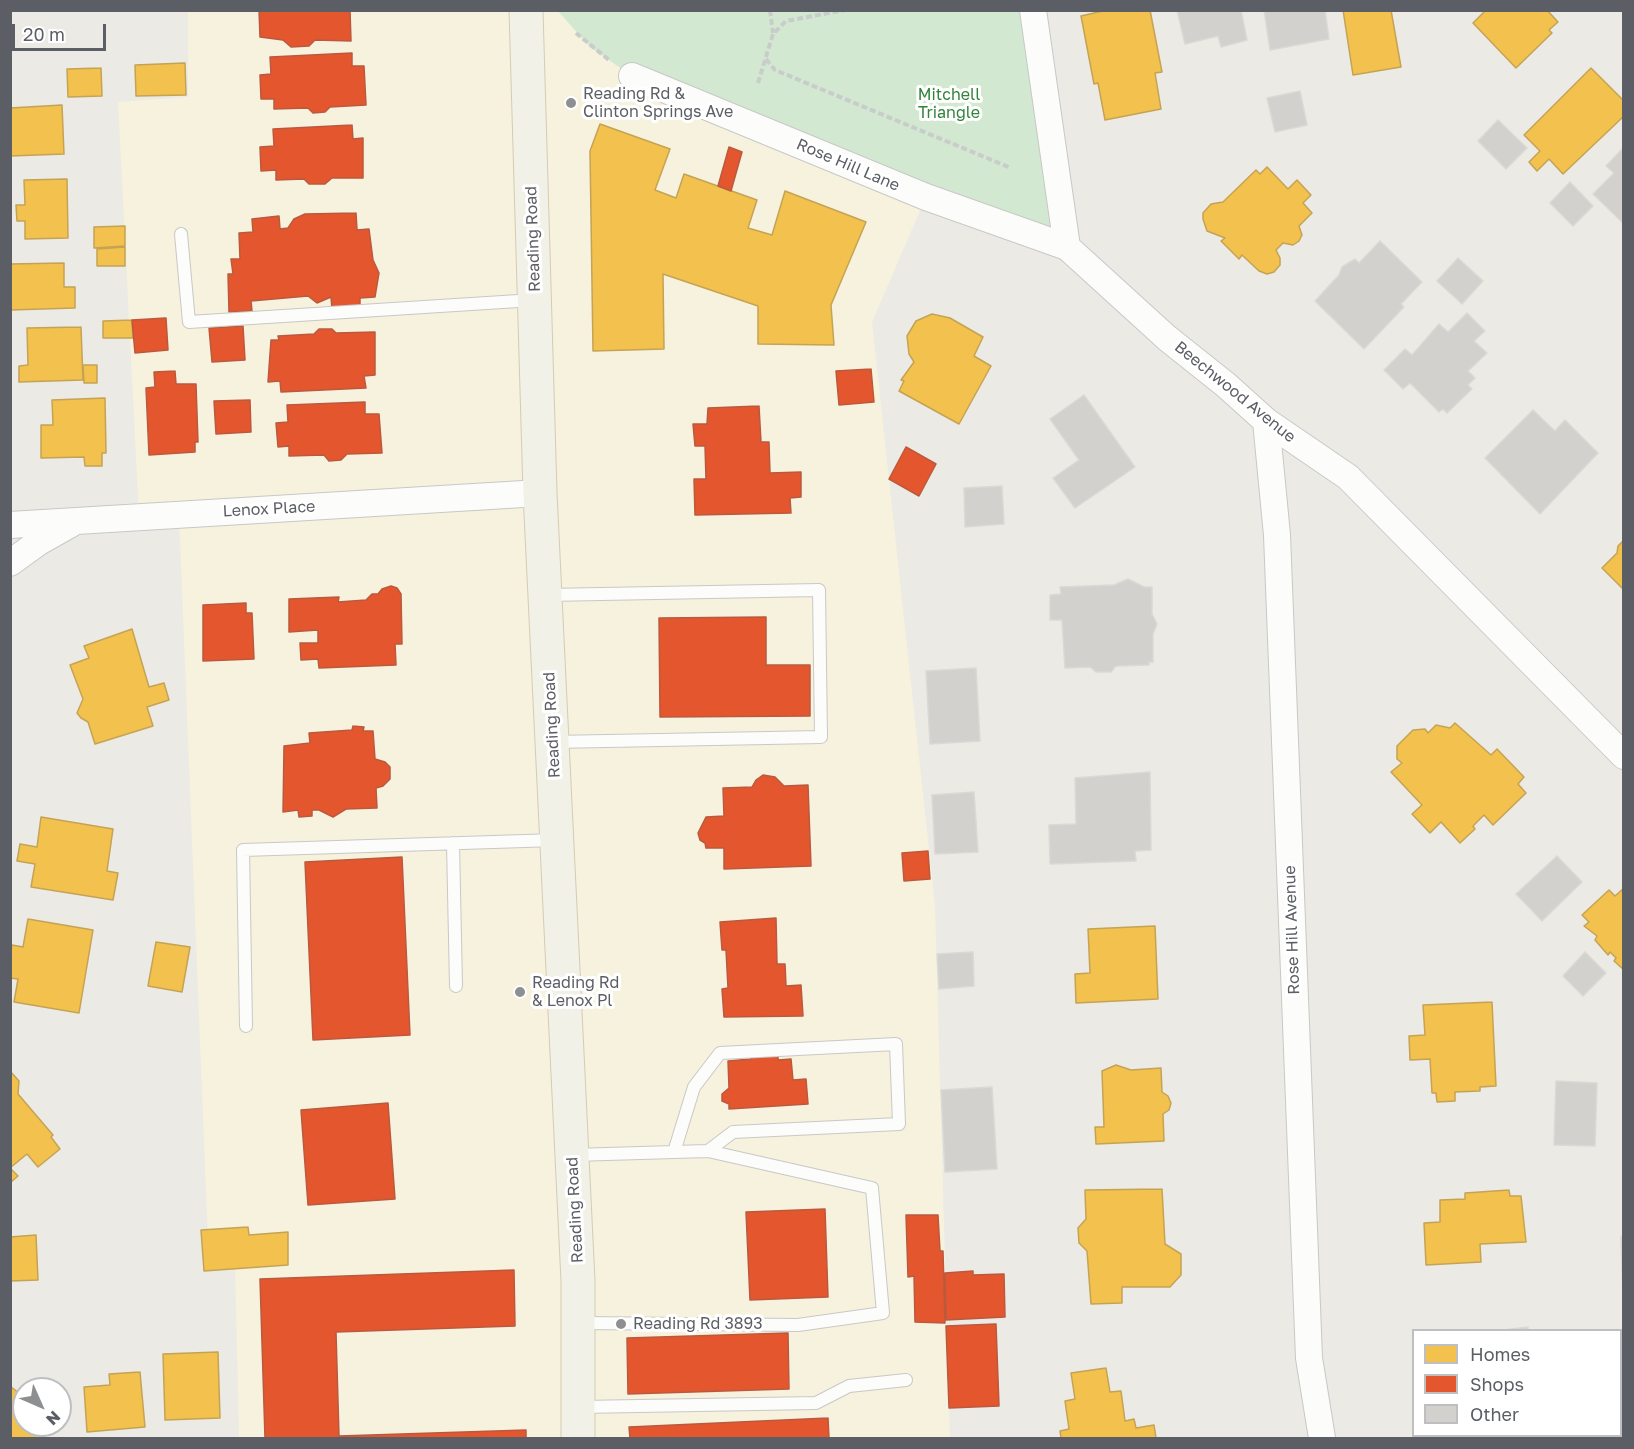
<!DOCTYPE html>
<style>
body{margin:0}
#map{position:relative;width:1634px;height:1449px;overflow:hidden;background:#ebeae5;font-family:"Golos Text",sans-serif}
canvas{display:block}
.frame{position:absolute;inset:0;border:12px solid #5b5e64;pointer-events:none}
.legend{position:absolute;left:1412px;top:1329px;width:210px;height:108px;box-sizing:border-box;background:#fff;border:2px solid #bdbfc1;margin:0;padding:8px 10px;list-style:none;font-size:18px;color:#5b5e64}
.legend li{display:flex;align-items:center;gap:12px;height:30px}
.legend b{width:30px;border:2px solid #bdbfc1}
.north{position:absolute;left:12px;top:1377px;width:60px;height:60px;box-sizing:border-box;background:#fff;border:2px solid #bdbfc1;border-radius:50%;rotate:135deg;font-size:16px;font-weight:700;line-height:24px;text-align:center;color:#5b5e64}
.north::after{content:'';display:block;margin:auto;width:21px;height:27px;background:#8d8f91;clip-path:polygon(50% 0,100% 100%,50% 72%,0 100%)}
.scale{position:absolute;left:12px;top:24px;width:94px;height:27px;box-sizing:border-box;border:3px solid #5b5e64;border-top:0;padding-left:8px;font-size:18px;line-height:21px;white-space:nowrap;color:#5b5e64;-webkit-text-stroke:4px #fff;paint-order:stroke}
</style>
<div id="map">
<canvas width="1634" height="1449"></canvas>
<div class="frame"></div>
<ul class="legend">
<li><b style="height:16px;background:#f2c14e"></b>Homes</li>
<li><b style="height:16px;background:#e4572e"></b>Shops</li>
<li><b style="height:16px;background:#d2d1ce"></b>Other</li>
</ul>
<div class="north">N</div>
<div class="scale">20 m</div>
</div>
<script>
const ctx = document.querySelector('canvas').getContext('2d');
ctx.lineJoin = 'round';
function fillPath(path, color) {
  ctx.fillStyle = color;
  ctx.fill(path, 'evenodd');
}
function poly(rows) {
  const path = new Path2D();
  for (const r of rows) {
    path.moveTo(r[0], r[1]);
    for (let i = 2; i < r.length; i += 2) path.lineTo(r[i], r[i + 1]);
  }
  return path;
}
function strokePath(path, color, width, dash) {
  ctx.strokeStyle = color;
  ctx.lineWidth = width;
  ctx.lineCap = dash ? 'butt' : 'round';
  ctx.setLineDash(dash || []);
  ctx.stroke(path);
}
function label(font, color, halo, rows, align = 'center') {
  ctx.font = font + ' "Golos Text",sans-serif';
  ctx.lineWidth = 6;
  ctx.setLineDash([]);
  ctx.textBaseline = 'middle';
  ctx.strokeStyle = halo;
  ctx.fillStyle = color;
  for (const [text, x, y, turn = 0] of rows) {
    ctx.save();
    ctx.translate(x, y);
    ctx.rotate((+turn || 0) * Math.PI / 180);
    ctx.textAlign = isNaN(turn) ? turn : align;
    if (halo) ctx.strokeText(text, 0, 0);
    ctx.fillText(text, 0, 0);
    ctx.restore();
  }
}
const commercial = poly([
 [188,11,558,11,590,47,926,197,872,322,935,905,950,1438,239,1438,235,1265,209,1268,179,515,139,517,118,102,188,97]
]);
const green = poly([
 [558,11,1032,11,1067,247,632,76,590,47]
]);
const homes = poly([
 [1107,10,1150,10,1162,72,1155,73,1161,109,1105,120,1098,83,1094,84,1081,16,1107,10],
 [1343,10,1391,10,1401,67,1353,75,1343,10],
 [1486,10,1547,10,1558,22,1549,30,1552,33,1516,68,1473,23,1486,10],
 [185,63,186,95,136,96,135,65,185,63],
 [101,68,102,96,68,97,67,69,101,68],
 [1591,68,1624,101,1624,116,1563,174,1549,159,1537,171,1529,162,1540,151,1524,135,1591,68],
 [62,105,64,154,10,156,10,108,62,105],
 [600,124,670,149,655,190,676,198,684,174,757,200,748,228,772,235,785,191,866,222,831,305,834,345,758,344,758,306,663,274,664,349,593,351,590,151,600,124],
 [1267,167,1288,189,1297,180,1311,195,1303,203,1312,213,1299,226,1302,235,1299,241,1293,245,1283,243,1276,250,1280,258,1280,265,1274,272,1267,274,1259,271,1242,255,1239,259,1221,241,1225,238,1207,231,1203,219,1203,213,1211,204,1223,202,1256,170,1260,174,1267,167],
 [67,179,68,238,25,239,25,221,17,221,16,205,25,205,24,180,67,179],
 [125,226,125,246,94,248,94,227,125,226],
 [125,247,125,266,97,266,97,249,125,247],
 [64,263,64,287,75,287,75,308,10,310,10,264,64,263],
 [932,314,950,318,983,337,974,356,991,366,959,424,899,391,904,381,901,380,914,362,909,354,907,336,916,321,932,314],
 [132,320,133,338,103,338,103,321,132,320],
 [81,327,83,380,19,382,19,366,28,365,27,328,81,327],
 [83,365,97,365,97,383,84,383,83,365],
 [105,398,106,453,102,453,102,466,85,466,84,457,41,458,41,425,53,425,52,400,105,398],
 [1624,540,1624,590,1602,568,1617,553,1618,546,1624,540],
 [132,629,149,687,164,683,169,700,147,707,153,726,95,744,88,722,81,718,77,713,83,699,70,665,89,658,84,646,132,629],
 [1455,723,1491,755,1497,749,1524,777,1518,784,1526,793,1493,825,1484,815,1473,826,1475,829,1460,843,1441,822,1430,833,1412,814,1422,805,1391,772,1402,763,1397,759,1397,746,1413,730,1425,729,1428,733,1436,725,1450,728,1455,723],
 [41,817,113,829,107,871,118,873,113,900,31,887,35,864,17,861,20,844,37,847,41,817],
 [1624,888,1624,970,1614,961,1616,958,1610,952,1608,955,1595,940,1597,936,1584,926,1589,922,1582,915,1609,890,1615,896,1624,888],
 [28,919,93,930,79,1013,14,1002,18,979,10,978,10,955,12,945,23,947,28,919],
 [1155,926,1158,999,1076,1003,1075,974,1090,973,1088,929,1155,926],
 [156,942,190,947,182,992,148,986,156,942],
 [1492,1002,1496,1086,1480,1087,1480,1091,1455,1092,1455,1101,1437,1102,1436,1093,1432,1093,1430,1059,1410,1060,1409,1036,1425,1035,1423,1005,1492,1002],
 [1116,1065,1131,1070,1161,1068,1162,1092,1168,1096,1171,1103,1169,1110,1163,1114,1164,1141,1096,1144,1095,1127,1104,1127,1102,1071,1116,1065],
 [10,1071,19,1081,18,1094,53,1135,51,1137,60,1149,38,1167,27,1154,10,1168,10,1071],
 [10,1168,18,1176,10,1183,10,1168],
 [1162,1189,1165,1244,1181,1254,1181,1275,1170,1287,1122,1287,1122,1303,1091,1304,1087,1251,1079,1243,1078,1228,1086,1219,1085,1190,1162,1189],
 [1509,1190,1510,1196,1521,1196,1526,1242,1480,1244,1481,1262,1426,1265,1424,1223,1440,1222,1440,1200,1465,1199,1465,1193,1509,1190],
 [248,1227,249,1235,288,1232,288,1265,204,1271,201,1230,248,1227],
 [36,1235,38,1280,10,1281,10,1237,36,1235],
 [218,1352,220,1418,165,1420,163,1354,218,1352],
 [1106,1368,1110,1392,1121,1391,1125,1421,1134,1419,1136,1428,1154,1425,1156,1438,1061,1438,1060,1431,1069,1429,1065,1401,1075,1399,1071,1373,1106,1368],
 [140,1372,145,1427,87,1432,84,1387,110,1385,109,1374,140,1372],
 [10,1386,24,1397,24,1425,44,1425,50,1432,42,1438,10,1438,10,1386]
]);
const shops = poly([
 [259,10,350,10,351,41,315,40,309,46,291,47,283,40,260,37,259,10],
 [352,53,352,66,364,66,366,105,330,107,325,112,313,113,308,108,274,109,274,99,261,99,260,75,271,74,270,57,352,53],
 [352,125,353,139,363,138,363,178,332,178,325,184,309,184,304,179,276,180,276,170,261,171,260,147,274,146,273,129,352,125],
 [729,147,742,152,731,191,718,186,729,147],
 [356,213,357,230,369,229,373,260,379,273,375,297,360,298,360,307,332,309,331,297,317,303,308,296,251,301,252,311,229,312,228,274,233,274,231,259,240,259,239,233,253,232,252,219,279,216,280,229,288,228,294,219,305,214,356,213],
 [166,318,168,350,135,353,132,320,166,318],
 [243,326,245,360,212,362,209,328,243,326],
 [319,329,332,329,336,333,375,332,375,375,364,376,366,388,281,392,280,381,268,382,271,340,279,340,278,336,314,334,319,329],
 [871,369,874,402,839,405,836,371,871,369],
 [175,371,176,384,196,384,198,442,195,442,195,452,149,455,146,388,155,387,154,372,175,371],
 [250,400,251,432,216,434,214,401,250,400],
 [365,402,365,414,379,414,382,453,347,454,341,460,329,461,324,455,289,456,289,446,278,447,276,423,288,422,287,405,365,402],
 [759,406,761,442,769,442,770,473,801,472,801,497,790,498,791,513,695,515,694,479,706,479,705,446,695,446,693,424,707,424,708,408,759,406],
 [906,447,936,464,919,496,889,479,906,447],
 [391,586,397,588,401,594,402,644,395,644,396,665,319,668,318,659,301,660,300,643,318,643,318,630,289,632,289,599,339,597,338,602,366,600,372,594,378,594,382,589,391,586],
 [246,603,246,613,252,613,254,659,203,661,203,605,246,603],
 [766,617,766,665,810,665,810,716,660,717,659,618,766,617],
 [353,726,364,727,363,731,373,731,375,759,385,762,390,767,390,779,383,786,376,788,377,808,346,809,333,817,319,810,312,810,312,816,299,817,298,810,283,812,284,746,310,743,309,733,352,730,353,726],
 [763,775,775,777,784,786,808,785,811,866,724,869,724,848,706,848,705,843,700,840,698,833,706,817,724,816,723,788,752,787,756,780,763,775],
 [928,851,930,879,904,881,902,853,928,851],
 [402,857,410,1035,313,1040,305,862,402,857],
 [776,918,777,964,785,964,786,986,801,985,803,1016,724,1017,722,989,728,988,726,950,722,950,720,922,776,918],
 [778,1053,778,1060,791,1059,793,1080,806,1079,808,1104,729,1109,729,1104,722,1101,722,1094,729,1088,728,1061,751,1059,750,1055,778,1053],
 [388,1103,395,1199,308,1205,301,1110,388,1103],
 [825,1209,828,1297,750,1300,746,1212,825,1209],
 [906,1215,938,1215,940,1251,943,1251,945,1323,915,1322,914,1276,908,1277,906,1215],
 [514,1270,515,1326,336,1332,339,1436,526,1430,526,1438,265,1438,260,1279,514,1270],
 [973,1271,973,1275,1004,1274,1005,1317,946,1320,945,1273,973,1271],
 [996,1324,999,1406,949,1408,946,1326,996,1324],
 [788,1333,789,1389,628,1394,627,1338,788,1333],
 [828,1418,829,1438,630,1438,629,1427,828,1418]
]);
const building = poly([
 [1177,10,1241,10,1247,40,1221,47,1218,36,1185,44,1177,10],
 [1264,10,1325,10,1329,39,1270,50,1264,10],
 [1300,91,1307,125,1275,132,1267,98,1300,91],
 [1498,120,1527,148,1506,169,1478,141,1498,120],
 [1624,143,1624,224,1593,194,1614,173,1606,166,1623,148,1624,143],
 [1570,182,1593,206,1573,226,1550,203,1570,182],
 [1380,241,1422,282,1401,304,1404,307,1364,349,1315,301,1339,275,1342,267,1355,259,1359,263,1380,241],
 [1458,258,1483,281,1462,304,1437,281,1458,258],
 [1467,313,1485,331,1474,341,1487,353,1468,371,1475,378,1468,385,1472,389,1447,413,1443,409,1439,412,1410,383,1403,389,1384,370,1405,349,1412,355,1439,324,1448,332,1467,313],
 [1084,395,1135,467,1075,508,1053,478,1079,460,1050,419,1084,395],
 [1533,410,1555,431,1565,420,1598,453,1540,514,1485,458,1533,410],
 [1002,486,1004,524,965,527,964,488,1002,486],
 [1128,579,1144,587,1152,587,1152,614,1157,624,1153,634,1153,662,1149,662,1149,665,1116,666,1111,672,1096,672,1090,667,1065,668,1062,620,1050,620,1050,595,1061,594,1060,587,1114,585,1128,579],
 [976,668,980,741,930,744,926,671,976,668],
 [1150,772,1151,850,1135,851,1136,861,1050,864,1049,825,1076,824,1075,778,1150,772],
 [974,792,978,852,935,854,932,795,974,792],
 [1557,856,1582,882,1542,921,1516,894,1557,856],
 [973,952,974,986,939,989,937,954,973,952],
 [1585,952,1606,973,1583,996,1563,976,1585,952],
 [1556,1081,1597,1083,1595,1146,1554,1145,1556,1081],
 [992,1087,997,1169,945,1172,941,1090,992,1087],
 [1621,1237,1624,1237,1624,1295,1623,1295,1621,1237],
 [1528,1327,1528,1330,1504,1330,1528,1327]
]);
const path = poly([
 [770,10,773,33],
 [576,33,609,60],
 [766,59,775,70,1011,168],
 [758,83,773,34,786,21,845,10]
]);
const service = poly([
 [181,234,189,322,534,300],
 [547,595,819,590,821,737,553,742],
 [453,843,456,986],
 [246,1026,243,850,556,840],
 [674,1152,694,1087,720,1053,896,1044,899,1124,733,1132,708,1151],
 [573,1155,708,1151,872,1188,883,1313,798,1325,580,1323],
 [580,1407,816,1403,849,1386,906,1380]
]);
const minor = poly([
 [1033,10,1067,247,1167,338,1226,385,1266,421,1348,477,1624,756],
 [632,76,926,197,1067,247],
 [1266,421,1277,535,1309,1358,1322,1438],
 [10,525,540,493],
 [10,563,39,542,71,524]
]);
const primary = poly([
 [526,10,540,493,578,1281,578,1438]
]);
const markers = [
 [571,103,6,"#8d8f91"],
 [520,992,6,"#8d8f91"],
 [621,1324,6,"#8d8f91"]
];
const poiNames = [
 ["Reading Rd &",583,94],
 ["Clinton Springs Ave",583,112],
 ["Reading Rd",532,983],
 ["& Lenox Pl",532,1001],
 ["Reading Rd 3893",633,1324]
];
const parkNames = [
 ["Mitchell",949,95],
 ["Triangle",949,113]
];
const streetNames = [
 ["Rose Hill Lane",848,165,23],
 ["Reading Road",533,239,-92],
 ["Beechwood Avenue",1235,392,39],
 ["Lenox Place",269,509,-3],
 ["Reading Road",552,725,-93],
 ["Rose Hill Avenue",1292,930,-92],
 ["Reading Road",575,1210,-93]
];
fillPath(commercial, '#f6f2dd');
fillPath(green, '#d2e8d1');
fillPath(homes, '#f2c14e');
strokePath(homes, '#c5a355', 1.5);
fillPath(shops, '#e4572e');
strokePath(shops, '#bb593e', 1.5);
fillPath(building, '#d2d1ce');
strokePath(building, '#dad9d4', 1.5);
strokePath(service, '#c8c8c7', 14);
strokePath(minor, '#c8c8c7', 28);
strokePath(primary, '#d4ccb2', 35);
strokePath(path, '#c8ccca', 4, [6, 3]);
strokePath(service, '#fcfcfb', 12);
strokePath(minor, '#fcfcfb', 26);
strokePath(primary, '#f2f1e7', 33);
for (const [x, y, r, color] of markers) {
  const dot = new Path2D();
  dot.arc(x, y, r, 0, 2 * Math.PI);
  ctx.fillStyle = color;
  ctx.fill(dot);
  strokePath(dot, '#fff', 2);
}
label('16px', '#5b5e64', '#fff', poiNames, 'left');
label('16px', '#318439', '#fff', parkNames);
label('16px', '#5b5e64', '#fff', streetNames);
</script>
